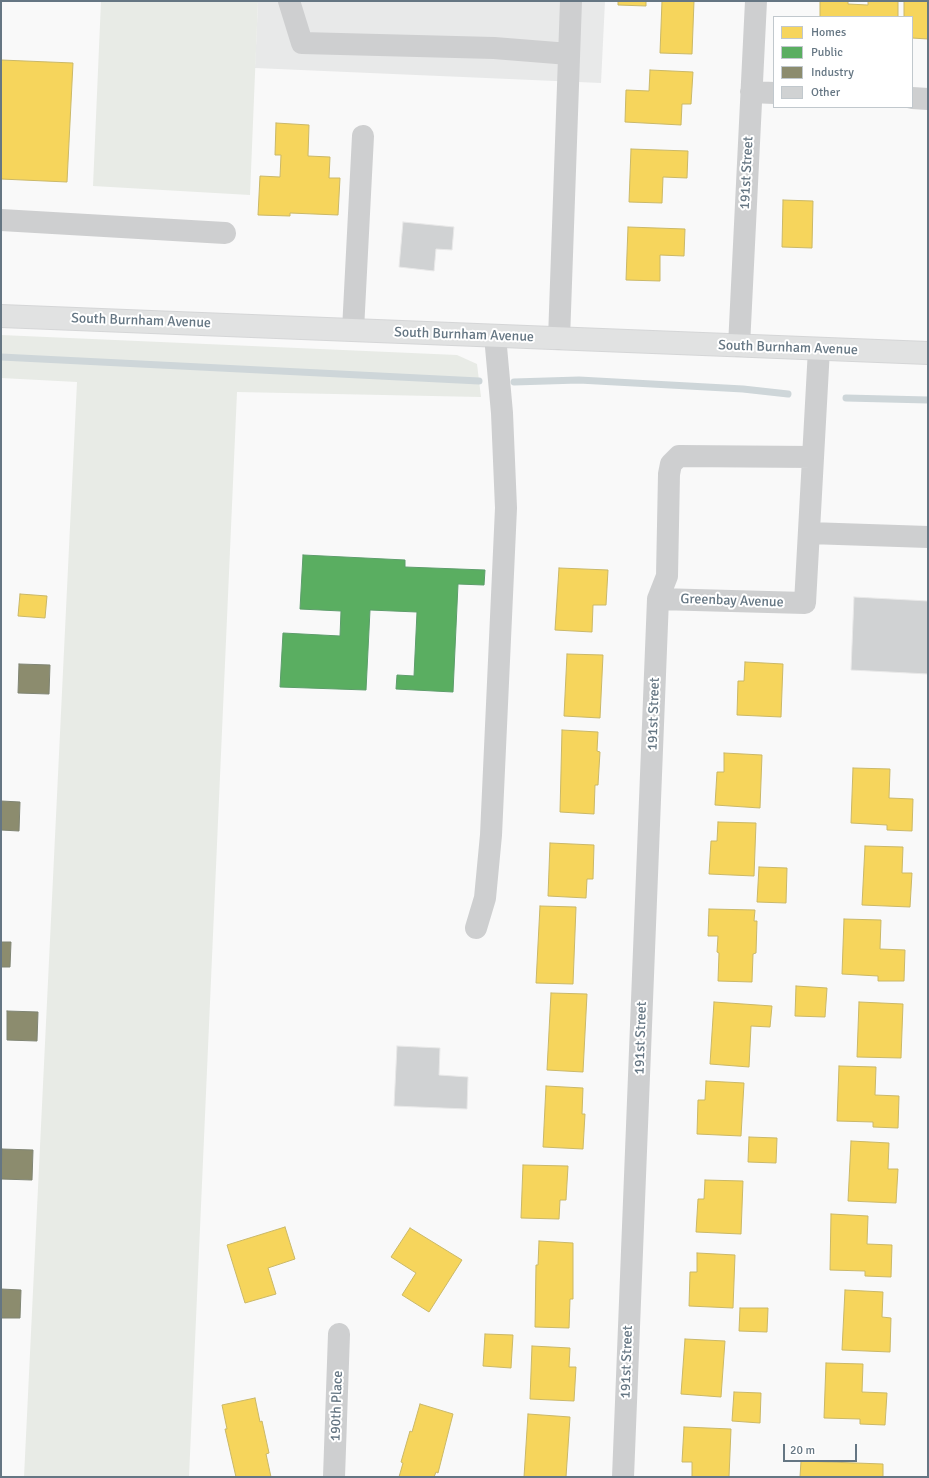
<!DOCTYPE html>
<style>
body{margin:0}
#map{position:relative;width:929px;height:1478px;overflow:hidden;background:#f9f9f9;font-family:Signika,sans-serif}
canvas{display:block}
.frame{position:absolute;inset:0;border:2px solid #657683;pointer-events:none}
.legend{position:absolute;left:773px;top:16px;width:140px;height:92px;box-sizing:border-box;background:#fff;border:1px solid #c1c8cd;margin:0;padding:5px 7px;list-style:none;font-size:12px;color:#657683}
.legend li{display:flex;align-items:center;gap:8px;height:20px}
.legend b{width:20px;border:1px solid #c1c8cd}
.scale{position:absolute;left:783px;top:1444px;width:74px;height:18px;box-sizing:border-box;border:2px solid #657683;border-top:0;padding-left:5px;font-size:12px;line-height:14px;white-space:nowrap;color:#657683;-webkit-text-stroke:3px #fff;paint-order:stroke}
</style>
<div id="map">
<canvas width="929" height="1478"></canvas>
<div class="frame"></div>
<ul class="legend">
<li><b style="height:11px;background:#f6d55c"></b>Homes</li>
<li><b style="height:11px;background:#5aae61"></b>Public</li>
<li><b style="height:11px;background:#8c8c6e"></b>Industry</li>
<li><b style="height:11px;background:#d0d2d3"></b>Other</li>
</ul>
<div class="scale">20 m</div>
</div>
<script>
const ctx = document.querySelector('canvas').getContext('2d');
ctx.lineJoin = 'round';
function fillPath(path, color) {
  ctx.fillStyle = color;
  ctx.fill(path, 'evenodd');
}
function poly(rows) {
  const path = new Path2D();
  for (const r of rows) {
    path.moveTo(r[0], r[1]);
    for (let i = 2; i < r.length; i += 2) path.lineTo(r[i], r[i + 1]);
  }
  return path;
}
function strokePath(path, color, width, dash) {
  ctx.strokeStyle = color;
  ctx.lineWidth = width;
  ctx.lineCap = dash ? 'butt' : 'round';
  ctx.setLineDash(dash || []);
  ctx.stroke(path);
}
function label(font, color, halo, rows, align = 'center') {
  ctx.font = font + ' Signika,sans-serif';
  ctx.lineWidth = 4;
  ctx.setLineDash([]);
  ctx.textBaseline = 'middle';
  ctx.strokeStyle = halo;
  ctx.fillStyle = color;
  for (const [text, x, y, turn = 0] of rows) {
    ctx.save();
    ctx.translate(x, y);
    ctx.rotate((+turn || 0) * Math.PI / 180);
    ctx.textAlign = isNaN(turn) ? turn : align;
    if (halo) ctx.strokeText(text, 0, 0);
    ctx.fillText(text, 0, 0);
    ctx.restore();
  }
}
const built = poly([
 [258,1,605,1,601,83,255,68]
]);
const green = poly([
 [101,1,258,1,250,195,93,186],
 [1,335,457,355,477,364,481,397,237,392,189,1477,24,1477,77,382,1,378]
]);
const homes = poly([
 [618,1,646,1,646,6,618,5,618,1],
 [662,1,694,1,692,54,660,53,662,1],
 [820,1,848,1,848,4,868,5,868,1,898,1,898,17,820,17,820,1],
 [904,1,928,1,928,39,912,38,912,17,904,17,904,1],
 [1,60,73,63,67,182,1,179,1,60],
 [650,70,693,72,691,104,682,104,681,125,625,122,626,90,649,91,650,70],
 [276,123,309,125,308,156,330,157,329,178,340,178,338,215,290,213,290,216,258,215,260,176,280,177,281,155,275,155,276,123],
 [631,149,688,151,687,178,663,177,662,203,629,202,631,149],
 [783,200,813,201,812,248,782,247,783,200],
 [628,227,685,229,684,256,660,255,660,281,626,280,628,227],
 [559,568,608,570,606,605,593,605,592,632,555,630,559,568],
 [20,594,47,596,45,618,18,616,20,594],
 [567,654,603,655,600,718,564,716,567,654],
 [745,662,783,664,781,717,737,715,738,681,744,681,745,662],
 [562,730,598,732,597,751,600,752,598,785,595,785,594,814,560,812,562,730],
 [724,753,762,755,760,808,715,805,717,772,724,772,724,753],
 [853,768,890,769,889,798,913,799,912,831,887,830,887,825,851,823,853,768],
 [718,822,756,823,754,876,709,874,711,841,717,841,718,822],
 [550,843,594,845,593,879,587,879,586,898,548,896,550,843],
 [865,846,903,847,902,873,912,873,910,907,862,905,865,846],
 [759,867,787,868,786,903,757,902,759,867],
 [540,906,576,907,573,984,536,983,540,906],
 [709,909,755,910,754,921,757,921,756,953,753,954,752,982,718,981,719,953,717,952,718,936,708,936,709,909],
 [844,919,881,920,880,949,905,950,904,981,878,981,878,976,842,974,844,919],
 [796,986,827,988,825,1017,795,1016,796,986],
 [551,993,587,994,583,1072,547,1070,551,993],
 [714,1002,772,1006,770,1027,751,1026,749,1067,710,1064,714,1002],
 [859,1002,903,1004,901,1058,857,1057,859,1002],
 [839,1066,876,1067,875,1095,899,1096,898,1128,873,1127,873,1122,837,1121,839,1066],
 [706,1081,744,1083,741,1136,697,1134,698,1100,705,1100,706,1081],
 [546,1086,583,1088,582,1114,585,1114,583,1149,543,1147,546,1086],
 [749,1137,777,1138,776,1163,748,1162,749,1137],
 [851,1141,889,1143,888,1169,898,1169,896,1203,848,1201,851,1141],
 [523,1165,568,1166,566,1200,560,1200,559,1219,521,1218,523,1165],
 [705,1180,743,1181,741,1234,696,1232,698,1199,704,1199,705,1180],
 [831,1214,868,1216,867,1244,892,1245,891,1277,865,1276,865,1271,830,1270,831,1214],
 [285,1227,295,1259,268,1268,276,1294,245,1303,227,1245,285,1227],
 [410,1228,462,1260,429,1312,402,1295,416,1273,391,1257,410,1228],
 [539,1241,573,1243,573,1299,570,1299,569,1328,535,1327,536,1265,538,1265,539,1241],
 [697,1253,735,1255,733,1308,689,1306,690,1272,697,1272,697,1253],
 [845,1290,883,1292,882,1317,891,1318,890,1352,842,1350,845,1290],
 [740,1308,768,1308,767,1332,739,1331,740,1308],
 [485,1334,513,1335,511,1368,483,1366,485,1334],
 [685,1339,725,1341,721,1397,681,1394,685,1339],
 [532,1346,570,1348,569,1367,576,1367,574,1401,530,1399,532,1346],
 [826,1363,863,1364,862,1392,887,1393,885,1425,860,1424,860,1419,824,1418,826,1363],
 [734,1392,761,1393,760,1423,732,1421,734,1392],
 [255,1398,260,1422,262,1421,269,1453,266,1454,271,1477,236,1477,225,1429,227,1429,222,1405,255,1398],
 [420,1404,453,1414,438,1473,436,1472,434,1477,399,1477,403,1463,401,1462,410,1431,412,1432,420,1404],
 [528,1414,570,1417,566,1477,524,1477,528,1414],
 [684,1427,731,1429,729,1477,692,1477,692,1462,682,1462,684,1427],
 [801,1461,883,1464,883,1477,800,1477,801,1461]
]);
const public = poly([
 [303,555,405,560,405,567,485,570,484,585,458,584,453,692,396,689,397,675,414,676,417,612,370,610,366,690,280,687,283,633,340,636,341,611,300,609,303,555]
]);
const industry = poly([
 [19,664,50,665,49,694,18,693,19,664],
 [1,801,20,802,19,831,1,830,1,801],
 [1,942,11,942,10,967,1,967,1,942],
 [7,1011,38,1012,37,1041,7,1040,7,1011],
 [2,1149,33,1150,32,1180,1,1179,2,1149],
 [1,1289,21,1290,20,1318,1,1318,1,1289]
]);
const stream = poly([
 [1,357,479,381],
 [514,382,579,380,743,389,788,394],
 [846,398,928,400]
]);
const building = poly([
 [403,222,454,227,452,250,436,249,434,271,399,267,403,222],
 [854,597,928,601,928,674,851,670,854,597],
 [397,1046,440,1048,439,1075,468,1077,467,1109,394,1106,397,1046]
]);
const minor = poly([
 [289,1,302,43,494,48,569,54],
 [751,92,774,93],
 [912,98,928,99],
 [1,220,225,233],
 [353,330,363,136],
 [559,339,571,1],
 [739,346,756,1],
 [809,533,928,537],
 [658,599,805,603,819,349],
 [476,928,485,898,491,835,506,508,502,413,495,336],
 [334,1477,339,1334],
 [623,1477,658,599,667,576,669,474,671,464,679,456,813,457]
]);
const major = poly([
 [1,316,928,353]
]);
const streetNames = [
 ["191st Street",747,173,-87],
 ["South Burnham Avenue",141,321,2],
 ["South Burnham Avenue",464,335,2],
 ["South Burnham Avenue",788,348,2],
 ["Greenbay Avenue",732,601,2],
 ["191st Street",654,714,-88],
 ["191st Street",641,1038,-88],
 ["191st Street",627,1362,-88],
 ["190th Place",337,1406,-88]
];
fillPath(built, '#e8e9e9');
fillPath(green, '#e8ebe6');
fillPath(homes, '#f6d55c');
strokePath(homes, '#cab868', 1);
fillPath(public, '#5aae61');
strokePath(public, '#5d9d6b', 1);
fillPath(industry, '#8c8c6e');
strokePath(industry, '#808574', 1);
strokePath(stream, '#ced6d9', 7);
fillPath(building, '#d0d2d3');
strokePath(building, '#e8e8e8', 1);
strokePath(major, '#d5d6d7', 24);
strokePath(minor, '#cecfd0', 22);
strokePath(major, '#e1e2e2', 22);
label('14px', '#657683', '#fff', streetNames);
</script>
